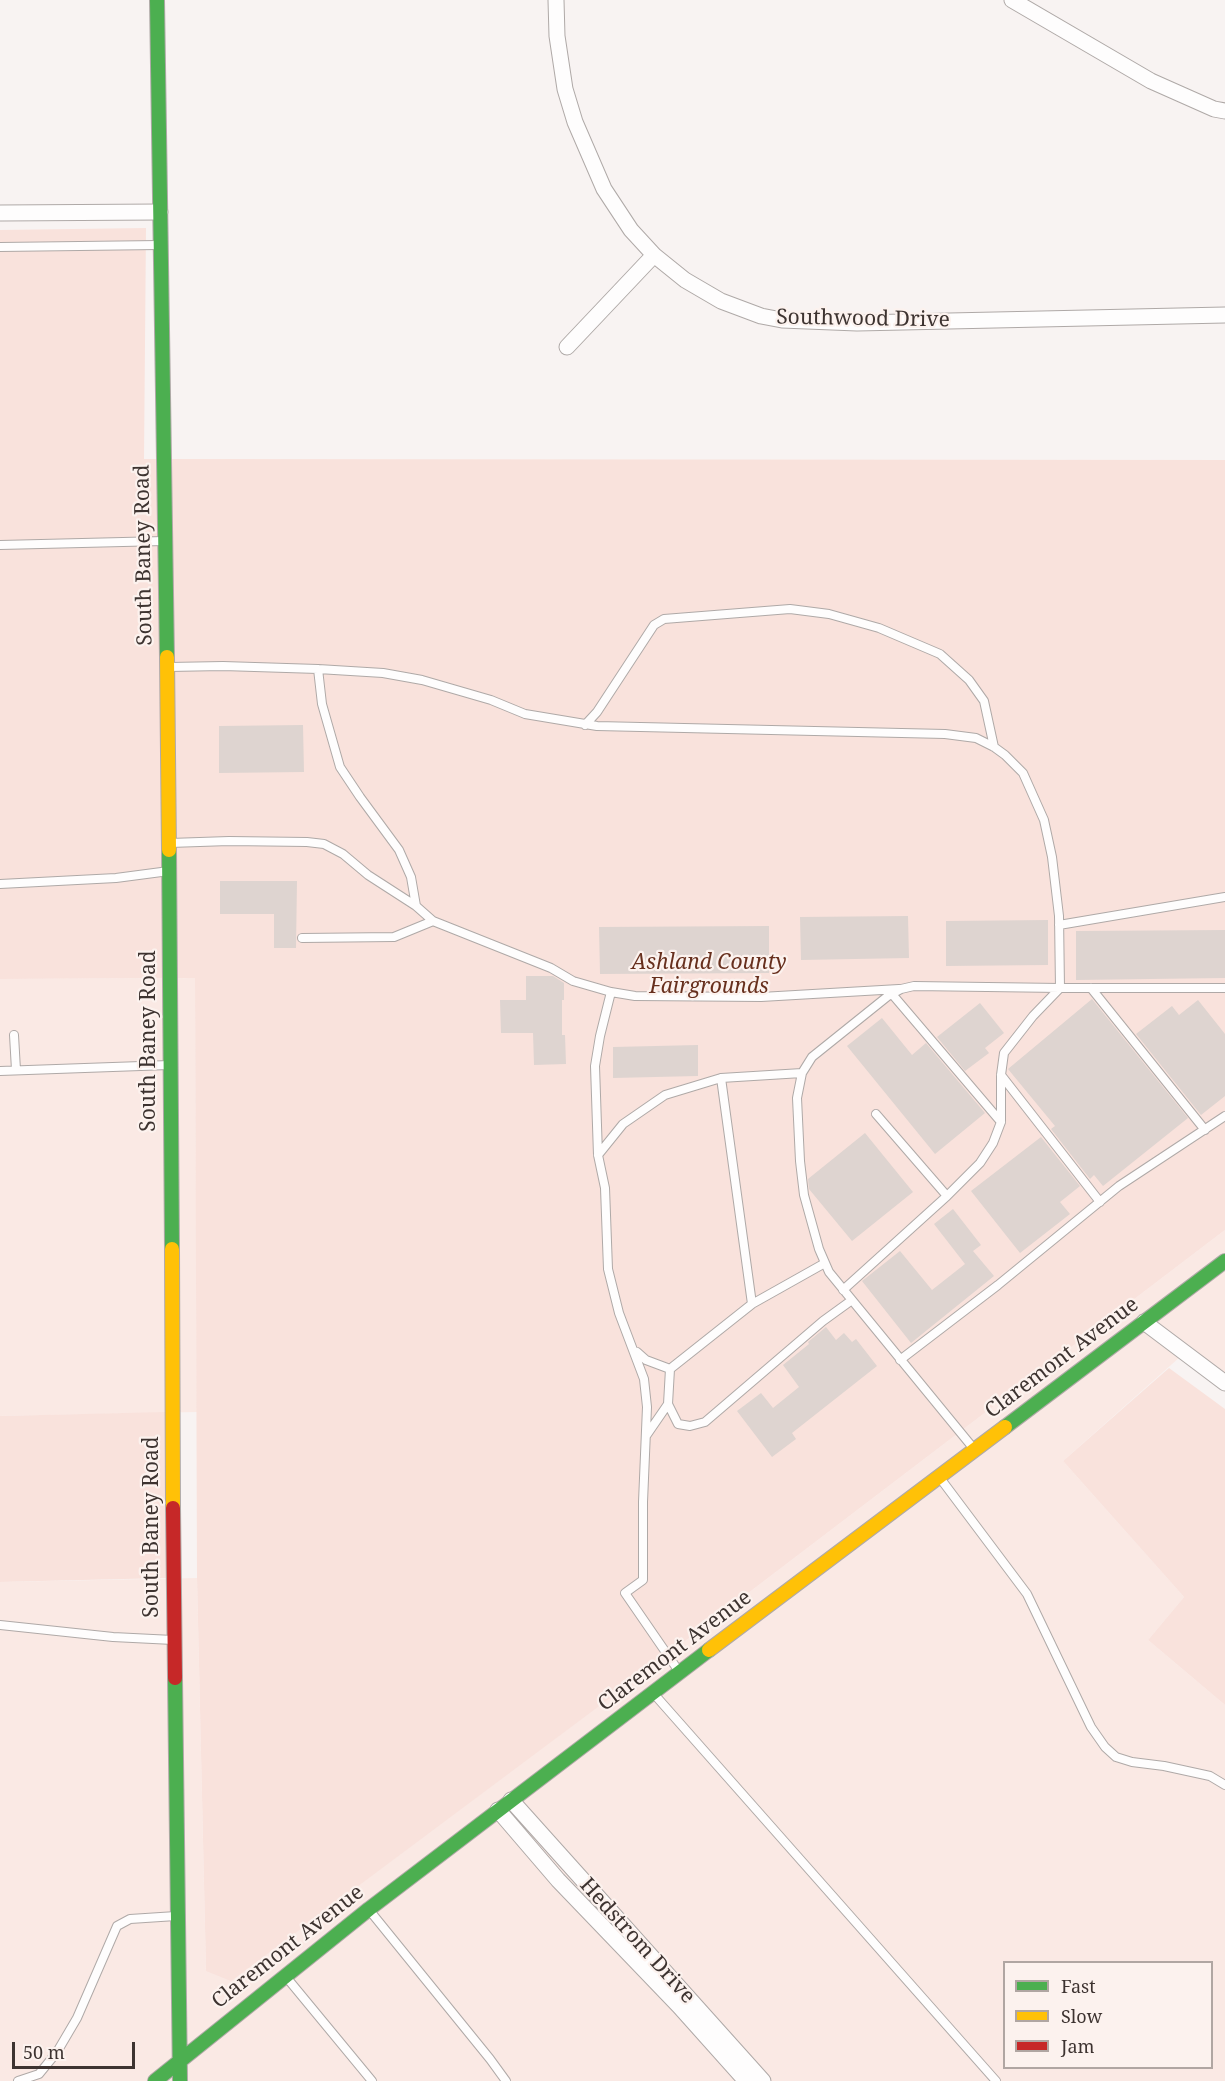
<!DOCTYPE html>
<style>
body{margin:0}
#map{position:relative;width:1225px;height:2081px;overflow:hidden;background:#f8f3f2;font-family:"Noto Serif",serif}
canvas{display:block}
.legend{position:absolute;left:1003px;top:1961px;width:210px;height:108px;box-sizing:border-box;background:#fcf2ee;border:2px solid #b0a6a2;margin:0;padding:8px 10px;list-style:none;font-size:18px;color:#3d3330}
.legend li{display:flex;align-items:center;gap:12px;height:30px}
.legend b{width:30px;border:2px solid #b0a6a2}
.scale{position:absolute;left:12px;top:2042px;width:123px;height:27px;box-sizing:border-box;border:3px solid #3d3330;border-top:0;padding-left:8px;font-size:18px;line-height:21px;white-space:nowrap;color:#3d3330;-webkit-text-stroke:4px #fcf2ee;paint-order:stroke}
</style>
<div id="map">
<canvas width="1225" height="2081"></canvas>
<ul class="legend">
<li><b style="height:8px;background:#4caf50"></b>Fast</li>
<li><b style="height:8px;background:#ffc107"></b>Slow</li>
<li><b style="height:8px;background:#c62828"></b>Jam</li>
</ul>
<div class="scale">50 m</div>
</div>
<script>
const ctx = document.querySelector('canvas').getContext('2d');
ctx.lineJoin = 'round';
function fillPath(path, color) {
  ctx.fillStyle = color;
  ctx.fill(path, 'evenodd');
}
function poly(rows) {
  const path = new Path2D();
  for (const r of rows) {
    path.moveTo(r[0], r[1]);
    for (let i = 2; i < r.length; i += 2) path.lineTo(r[i], r[i + 1]);
  }
  return path;
}
function strokePath(path, color, width, dash) {
  ctx.strokeStyle = color;
  ctx.lineWidth = width;
  ctx.lineCap = dash ? 'butt' : 'round';
  ctx.setLineDash(dash || []);
  ctx.stroke(path);
}
function label(font, color, halo, rows, align = 'center') {
  ctx.font = font + ' "Noto Serif",serif';
  ctx.lineWidth = 4.5;
  ctx.setLineDash([]);
  ctx.textBaseline = 'middle';
  ctx.strokeStyle = halo;
  ctx.fillStyle = color;
  for (const [text, x, y, turn = 0] of rows) {
    ctx.save();
    ctx.translate(x, y);
    ctx.rotate((+turn || 0) * Math.PI / 180);
    ctx.textAlign = isNaN(turn) ? turn : align;
    if (halo) ctx.strokeText(text, 0, 0);
    ctx.fillText(text, 0, 0);
    ctx.restore();
  }
}
const built = poly([
 [195,978,197,1412,0,1416,0,979],
 [1225,1230,1225,1375,1189,1349,1063,1461,1184,1597,1148,1640,1225,1705,1225,2081,0,2081,0,1582,197,1578,206,1971,638,1677],
 [1004,1962,1212,1962,1212,2068,1004,2068]
]);
const green = poly([
 [146,228,144,459,1225,460,1225,1230,638,1677,231,1981,206,1971,197,1578,195,978,0,979,0,230],
 [1169,1368,1225,1409,1225,1705,1148,1640,1184,1597,1063,1461],
 [165,1412,166,1578,0,1582,0,1416]
]);
const building = poly([
 [303,725,304,772,219,773,219,726],
 [220,881,297,881,296,948,274,948,274,914,220,914],
 [908,916,909,958,801,960,800,917],
 [1048,920,1048,965,946,966,946,921],
 [769,926,769,973,600,974,599,927],
 [1225,930,1225,978,1076,980,1076,931],
 [526,976,553,976,564,983,564,1000,562,1000,562,1035,565,1035,566,1064,534,1065,533,1033,501,1033,500,1000,526,1000],
 [1092,999,1188,1118,1103,1186,1094,1175,1090,1179,1051,1129,1055,1126,1008,1069],
 [1198,1000,1225,1034,1225,1096,1201,1115,1136,1034,1172,1006,1179,1015],
 [980,1003,1004,1033,985,1048,989,1053,965,1071,937,1037],
 [882,1018,912,1055,926,1043,985,1113,935,1154,847,1046],
 [698,1045,698,1076,613,1078,613,1047],
 [865,1133,913,1192,852,1241,809,1189,808,1179],
 [1041,1137,1080,1186,1060,1202,1070,1214,1020,1253,971,1191],
 [953,1209,981,1245,973,1251,994,1276,911,1343,862,1281,900,1251,932,1290,965,1264,934,1224],
 [826,1327,836,1340,844,1333,852,1342,856,1339,877,1366,792,1433,796,1439,772,1457,737,1411,761,1393,773,1408,799,1387,783,1365,809,1344,808,1342]
]);
const lane = poly([
 [0,247,159,245],
 [0,545,164,541],
 [169,667,223,666,318,669,383,673,422,680,491,700,525,714,597,726,945,734,976,738,994,747,1005,755,1023,773,1044,820,1052,857,1059,916,1060,988,914,986,901,989,888,996,812,1057,802,1073,797,1098,800,1161,804,1195,819,1249,829,1272,974,1449],
 [318,669,322,704,340,767,360,797,399,850,411,877,416,906,433,921,551,968,573,981,611,992,635,996,761,997,899,989],
 [585,725,597,712,654,625,664,619,790,609,829,614,879,628,940,654,969,680,984,701,994,747],
 [170,843,229,841,307,842,324,844,343,854,368,875,416,906],
 [0,884,116,878,169,871],
 [1059,925,1225,897],
 [302,938,394,937,433,921],
 [1091,988,1205,1130],
 [611,992,600,1036,595,1066,598,1155,605,1188,608,1269,619,1313,644,1379,647,1407,643,1502,643,1580,625,1593,678,1670],
 [892,994,1001,1122],
 [14,1035,16,1070],
 [0,1071,169,1065],
 [1001,1075,1100,1202],
 [721,1078,752,1304],
 [876,1114,947,1196],
 [598,1155,623,1124,665,1095,721,1078,802,1073],
 [825,1263,752,1304,670,1369,668,1404,678,1424,690,1426,705,1422,823,1321,852,1300],
 [843,1290,947,1196,980,1163,993,1143,1001,1122,1001,1075,1004,1053,1033,1016,1060,988,1225,988],
 [637,1352,646,1360,670,1369],
 [900,1360,998,1285,1119,1186,1225,1116],
 [646,1436,668,1404],
 [940,1478,1027,1594,1091,1727,1105,1747,1116,1757,1132,1762,1164,1766,1210,1776,1225,1785],
 [0,1625,113,1637,173,1640],
 [654,1694,996,2081],
 [370,1911,490,2059,506,2081],
 [287,1978,372,2081],
 [18,2081,39,2074,57,2052,77,2018,117,1926,130,1919,176,1916]
]);
const street = poly([
 [556,0,557,36,565,89,575,122,604,189,631,230,654,255,685,280,721,301,761,316,782,320,857,323,1225,315],
 [1012,0,1151,81,1214,109,1225,111],
 [0,213,160,212],
 [567,347,654,255],
 [1144,1322,1225,1383],
 [511,1800,763,2081],
 [498,1810,558,1880,679,2006,746,2081]
]);
const fast = poly([
 [157,0,167,657],
 [169,850,172,1249],
 [1005,1427,1225,1261],
 [175,1678,180,2081],
 [155,2081,369,1909,709,1650]
]);
const slow = poly([
 [167,657,169,850],
 [172,1249,173,1508],
 [709,1650,1005,1427]
]);
const jam = poly([
 [173,1508,175,1678]
]);
const streetNames = [
 ["Southwood Drive",863,319,1],
 ["South Baney Road",144,555,-91],
 ["South Baney Road",149,1041,-90],
 ["Claremont Avenue",1062,1358,-37],
 ["South Baney Road",152,1527,-90],
 ["Claremont Avenue",675,1651,-37],
 ["Hedstrom Drive",637,1941,48],
 ["Claremont Avenue",288,1947,-38]
];
const parkNames = [
 ["Ashland County",709,963],
 ["Fairgrounds",709,987]
];
fillPath(built, '#fae9e4');
fillPath(green, '#f9e2dc');
fillPath(building, '#ded4d0');
strokePath(lane, '#afa9a7', 10);
strokePath(street, '#afa9a7', 17);
strokePath(fast, '#afa9a7', 16);
strokePath(slow, '#afa9a7', 16);
strokePath(jam, '#afa9a7', 16);
strokePath(lane, '#fefdfd', 8);
strokePath(street, '#fefdfd', 15);
strokePath(fast, '#4caf50', 14);
strokePath(slow, '#ffc107', 14);
strokePath(jam, '#c62828', 14);
label('21px', '#3d3330', '#fcf2ee', streetNames);
label('italic 21px', '#672f1d', '#fcf2ee', parkNames);
</script>
